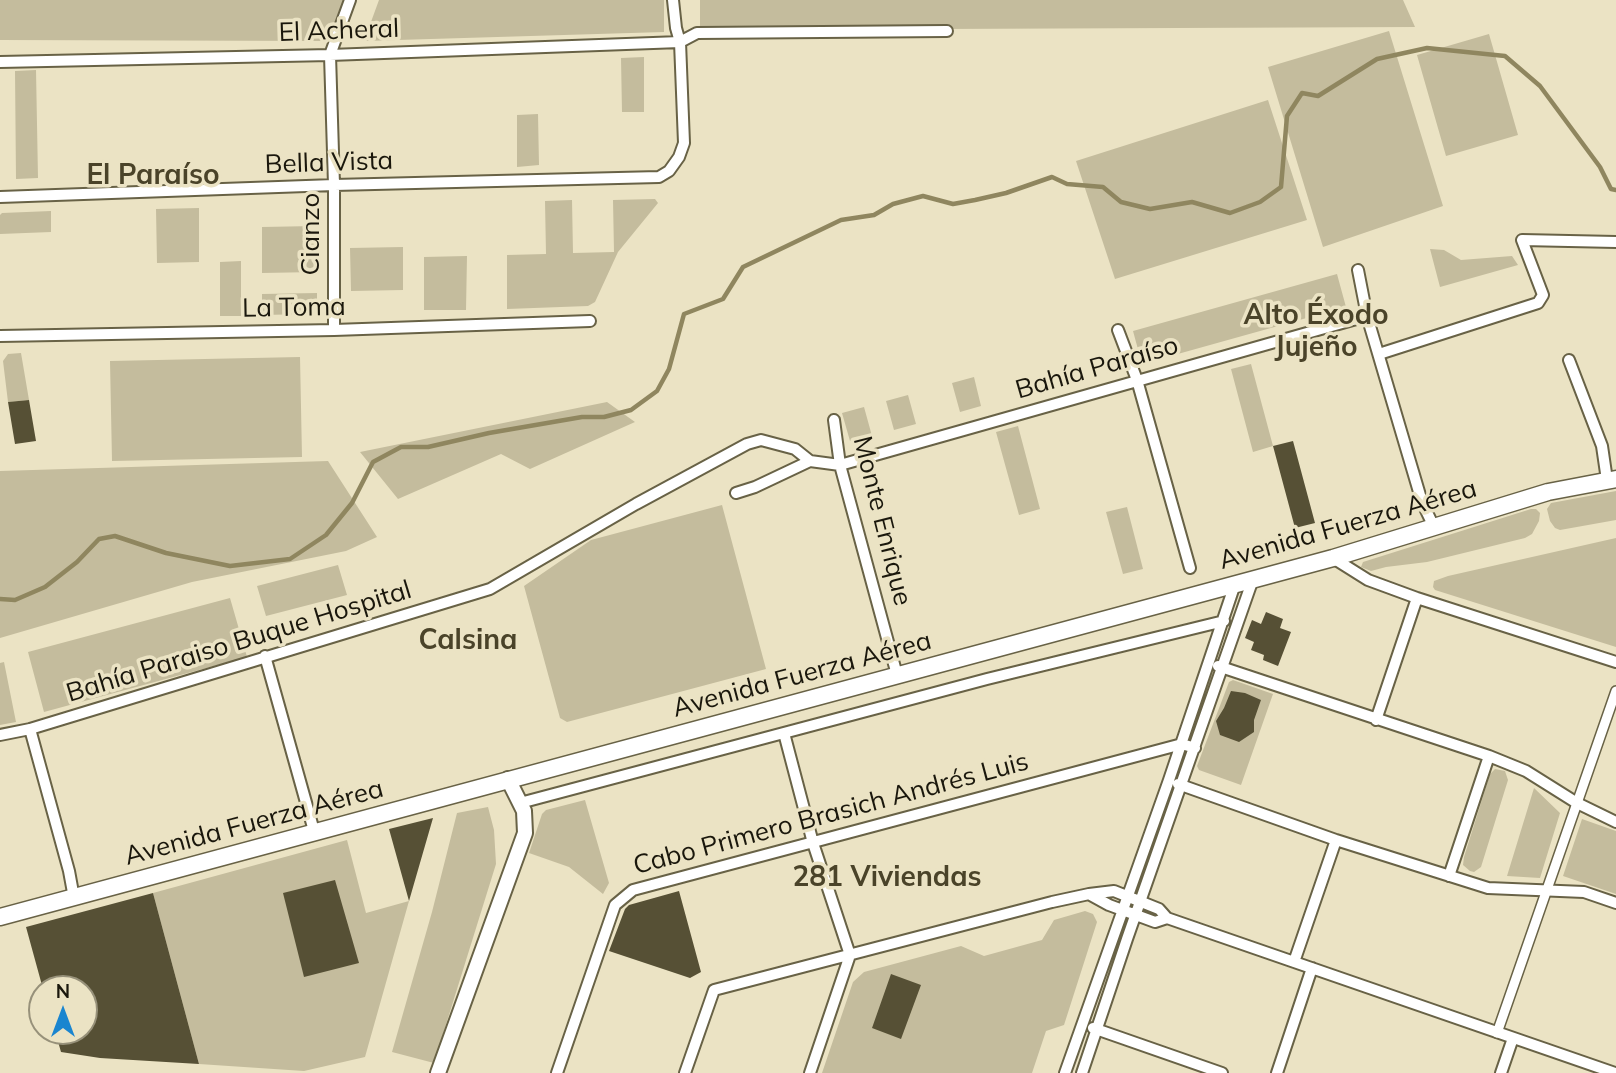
<!DOCTYPE html>
<meta charset="utf-8">
<style>
body{margin:0}
#map{position:relative;width:1616px;height:1073px;overflow:hidden;background:#ebe3c4;font-family:Mulish,sans-serif}
canvas{display:block}
.north{position:absolute;left:28px;top:975px;width:70px;height:70px;box-sizing:border-box;background:#ebe3c4;border:2px solid #97917a;border-radius:50%;rotate:0deg;font-size:19px;font-weight:700;line-height:28px;text-align:center;color:#1a170c}
.north::after{content:'';display:block;margin:auto;width:24px;height:32px;background:#1a85cf;clip-path:polygon(50% 0,100% 100%,50% 72%,0 100%)}
</style>
<div id="map">
<canvas width="1616" height="1073"></canvas>
<div class="north">N</div>
</div>
<script>
const ctx = document.querySelector('canvas').getContext('2d');
ctx.lineJoin = 'round';
function fillPath(path, color) {
  ctx.fillStyle = color;
  ctx.fill(path, 'evenodd');
}
function poly(rows) {
  const path = new Path2D();
  for (const r of rows) {
    path.moveTo(r[0], r[1]);
    for (let i = 2; i < r.length; i += 2) path.lineTo(r[i], r[i + 1]);
  }
  return path;
}
function strokePath(path, color, width, dash) {
  ctx.strokeStyle = color;
  ctx.lineWidth = width;
  ctx.lineCap = dash ? 'butt' : 'round';
  ctx.setLineDash(dash || []);
  ctx.stroke(path);
}
function label(font, color, halo, rows, align = 'center') {
  ctx.font = font + ' Mulish,sans-serif';
  ctx.lineWidth = 7;
  ctx.setLineDash([]);
  ctx.textBaseline = 'middle';
  ctx.strokeStyle = halo;
  ctx.fillStyle = color;
  for (const [text, x, y, turn = 0] of rows) {
    ctx.save();
    ctx.translate(x, y);
    ctx.rotate((+turn || 0) * Math.PI / 180);
    ctx.textAlign = isNaN(turn) ? turn : align;
    if (halo) ctx.strokeText(text, 0, 0);
    ctx.fillText(text, 0, 0);
    ctx.restore();
  }
}
const green = poly([
 [0,0,348,0,333,41,0,40],
 [379,0,664,0,664,32,364,41],
 [700,0,1403,0,1415,27,700,30],
 [1389,31,1443,206,1323,247,1268,67],
 [1489,34,1518,135,1446,156,1417,55],
 [644,57,644,112,622,112,621,58],
 [36,70,38,178,16,179,15,71],
 [1268,100,1307,220,1115,279,1076,161],
 [538,114,539,165,517,167,517,115],
 [655,199,658,203,618,252,595,302,588,306,507,309,507,255,546,254,545,201,572,200,573,253,614,252,613,200],
 [199,208,199,262,157,263,156,209],
 [51,211,51,232,0,234,0,215,2,213],
 [315,226,316,272,262,273,262,227],
 [403,247,403,290,351,291,350,248],
 [1430,249,1444,250,1461,260,1512,256,1518,265,1440,287],
 [467,256,466,310,424,310,424,257],
 [241,261,241,316,220,316,220,262],
 [1337,274,1346,307,1142,364,1133,331],
 [317,293,317,306,310,314,262,315,262,294],
 [21,353,29,400,8,402,3,361,8,354],
 [300,357,302,457,112,461,110,361],
 [1251,364,1273,446,1253,452,1231,369],
 [974,377,981,406,960,412,952,383],
 [908,395,916,424,894,430,886,401],
 [607,402,635,422,530,469,501,454,398,499,360,452],
 [864,407,872,436,850,441,842,413],
 [1018,426,1040,509,1019,515,996,432],
 [328,461,377,537,346,551,192,582,0,638,0,471],
 [1616,491,1616,520,1560,530,1555,528,1550,521,1547,509,1551,503],
 [722,505,766,669,567,722,560,718,524,586,591,540],
 [1127,507,1143,569,1123,574,1106,512],
 [1531,509,1536,509,1540,513,1539,521,1532,534,1525,538,1427,562,1386,567,1371,571,1361,567,1363,562],
 [1616,538,1616,647,1435,590,1433,587,1434,581,1448,576],
 [338,565,347,595,266,616,257,586],
 [230,598,247,657,44,712,28,652],
 [4,662,16,722,0,725,0,663],
 [1233,680,1273,694,1241,785,1199,770,1197,766,1229,682],
 [1495,769,1505,771,1508,780,1481,867,1474,872,1470,871,1463,865,1464,857,1490,774],
 [1534,788,1560,813,1540,878,1507,876],
 [585,800,609,883,603,894,569,867,529,853,542,814,546,810],
 [488,807,494,830,496,864,434,1063,392,1052,432,912,457,813],
 [1582,819,1616,831,1616,894,1563,876],
 [347,840,366,913,409,901,365,1057,304,1071,199,1064,153,893],
 [1085,911,1093,914,1097,922,1064,1025,1046,1031,1032,1073,822,1073,853,982,864,972,961,946,984,956,1042,940,1054,920]
]);
const stream = poly([
 [0,599,15,600,45,587,77,562,99,539,115,536,166,553,230,566,290,559,326,535,352,503,373,462,401,447,428,447,489,433,582,417,604,417,631,410,657,391,669,369,684,314,723,299,743,267,841,220,874,215,893,204,923,196,953,204,975,200,1006,193,1052,177,1067,184,1103,187,1121,202,1150,209,1192,202,1230,213,1260,202,1281,187,1287,116,1302,93,1318,96,1377,59,1427,48,1505,56,1540,86,1600,167,1611,189,1616,190]
]);
const building = poly([
 [29,400,36,441,15,444,8,402],
 [1293,441,1315,523,1295,528,1273,446],
 [1266,612,1283,619,1280,628,1291,632,1278,666,1263,660,1264,655,1251,650,1254,642,1245,638,1252,620,1261,624],
 [1231,691,1245,693,1261,700,1254,720,1254,732,1239,742,1220,735,1216,721,1224,708],
 [433,818,409,901,389,829],
 [335,880,359,963,304,977,283,893],
 [679,891,701,972,690,978,609,951,625,909,629,905],
 [153,893,199,1064,100,1058,61,1052,55,1031,84,1031,84,989,43,989,26,927],
 [891,974,921,985,901,1039,872,1028]
]);
const pedestrian = poly([
 [1497,1033,1616,691]
]);
const minor = poly([
 [0,62,330,55,680,42,697,33,947,31],
 [0,197,334,185,659,177,669,171,679,157,684,143,680,42,676,28,673,0],
 [1358,270,1367,316,1422,502,1434,527],
 [334,330,334,185,330,55,350,0],
 [1118,330,1137,380,1190,568],
 [0,336,334,330,590,321],
 [1379,354,1538,303,1543,295,1522,240,1616,242],
 [1569,360,1602,446,1607,480],
 [834,420,840,465,897,675],
 [736,493,755,487,810,461],
 [1333,558,1368,580,1417,598,1616,662],
 [265,656,314,831],
 [1218,666,1489,756,1526,771,1577,803,1616,822],
 [1376,720,1417,598],
 [30,729,69,871,74,898],
 [784,733,813,843,850,955,810,1073],
 [0,735,30,729,490,589,636,504,747,444,761,440,795,449,810,461,840,465,1367,316],
 [1178,784,1336,840,1488,888,1584,892,1616,903],
 [520,803,987,679,1224,621],
 [1449,876,1489,756],
 [1089,894,1109,905,1155,922,1167,918],
 [1294,962,1336,840],
 [1093,1028,1222,1073],
 [557,1073,615,905,633,890,1182,744,1195,748],
 [685,1073,714,990,1052,902,1089,894,1114,891,1159,909,1167,918,1615,1073],
 [1065,1073,1169,780,1235,584],
 [1082,1073,1127,939,1253,579],
 [1277,1073,1312,968],
 [1501,1073,1513,1038]
]);
const tertiary = poly([
 [438,1073,525,833,524,811,508,779]
]);
const secondary = poly([
 [0,917,1333,558,1548,492,1616,479]
]);
const streetNames = [
 ["El Acheral",339,31,-2],
 ["Bella Vista",329,163,-2],
 ["Cianzo",311,234,-90],
 ["La Toma",294,308,-1],
 ["Bahía Paraíso",1097,368,-16],
 ["Monte Enrique",882,521,76],
 ["Avenida Fuerza Aérea",1348,525,-16],
 ["Bahía Paraiso Buque Hospital",239,642,-17],
 ["Avenida Fuerza Aérea",802,675,-15],
 ["Cabo Primero Brasich Andrés Luis",831,814,-15],
 ["Avenida Fuerza Aérea",254,823,-15]
];
const neighbourhoodNames = [
 ["El Paraíso",153,176],
 ["Alto Éxodo",1316,316],
 ["Jujeño",1316,348],
 ["Calsina",468,641],
 ["281 Viviendas",887,878]
];
fillPath(green, '#c4bc9d');
strokePath(stream, '#8f865f', 4.5);
fillPath(building, '#565035');
strokePath(pedestrian, '#686246', 12);
strokePath(minor, '#686246', 14);
strokePath(tertiary, '#686246', 18);
strokePath(secondary, '#686246', 19);
strokePath(pedestrian, '#fff', 9);
strokePath(minor, '#fff', 10);
strokePath(tertiary, '#fff', 14);
strokePath(secondary, '#fff', 16);
label('26px', '#1a170c', '#ebe3c4', streetNames);
label('bold 28px', '#4a4329', '#ebe3c4', neighbourhoodNames);
</script>
